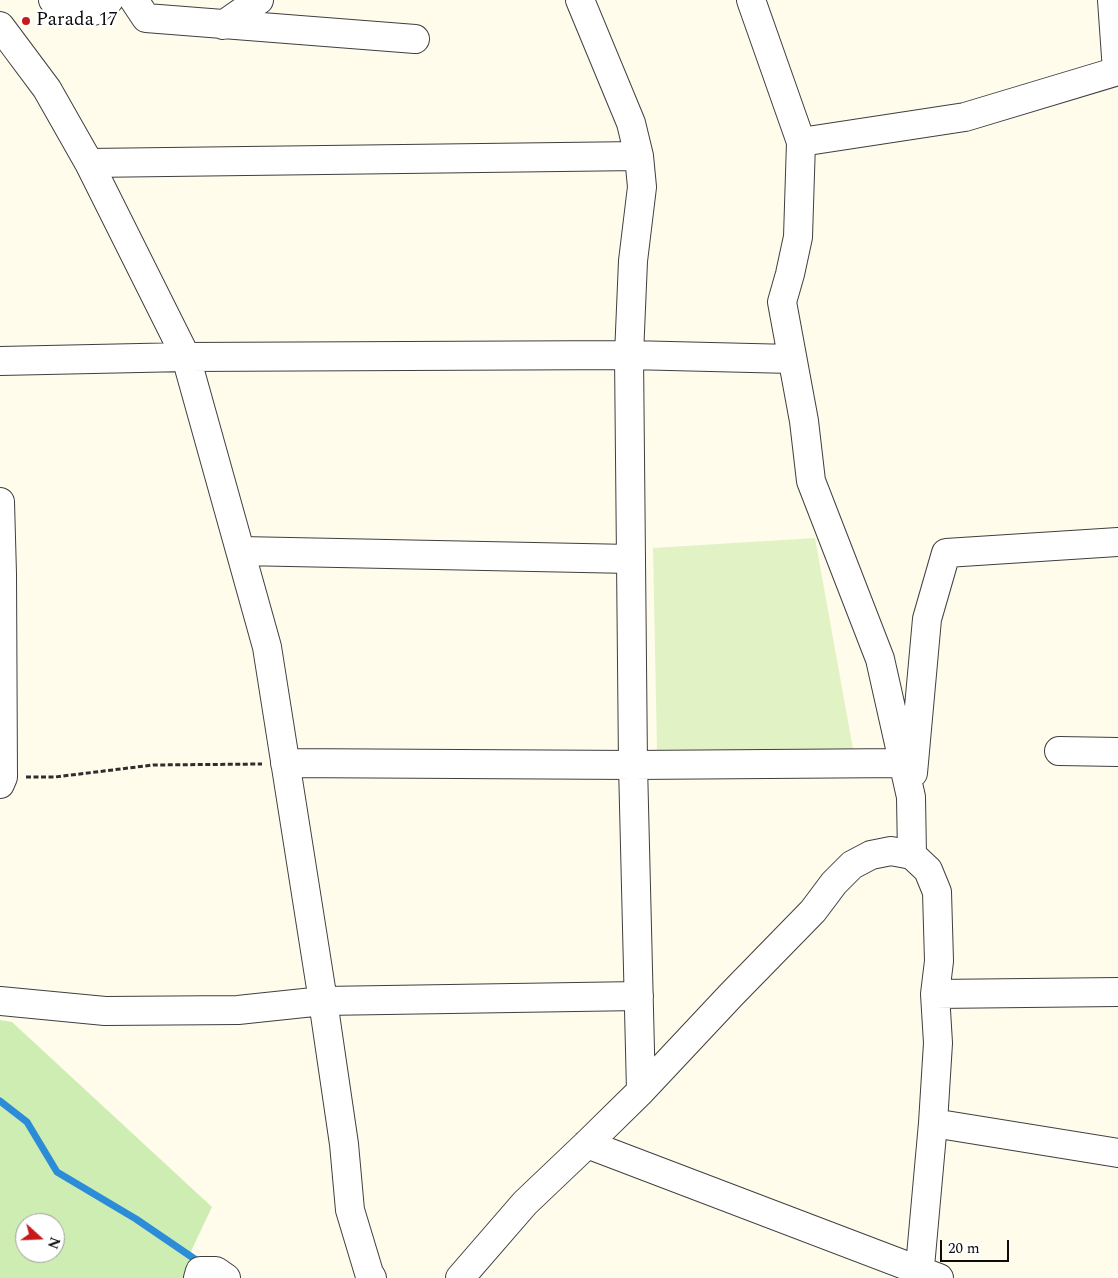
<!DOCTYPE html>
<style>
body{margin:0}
#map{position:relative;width:1118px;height:1278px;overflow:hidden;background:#fffcec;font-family:Spectral,serif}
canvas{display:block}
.north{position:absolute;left:15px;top:1213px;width:50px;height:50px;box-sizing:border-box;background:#fff;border:1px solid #9e9e9e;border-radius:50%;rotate:110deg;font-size:14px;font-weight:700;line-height:20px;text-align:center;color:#0c0c0c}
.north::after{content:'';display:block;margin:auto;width:18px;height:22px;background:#c7191a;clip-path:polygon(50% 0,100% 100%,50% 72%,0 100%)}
.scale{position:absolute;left:940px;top:1240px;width:69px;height:22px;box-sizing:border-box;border:2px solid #0c0c0c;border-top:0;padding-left:6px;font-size:15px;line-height:18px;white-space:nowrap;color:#0c0c0c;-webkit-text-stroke:4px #fff;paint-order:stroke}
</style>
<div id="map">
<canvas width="1118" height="1278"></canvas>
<div class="north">N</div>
<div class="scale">20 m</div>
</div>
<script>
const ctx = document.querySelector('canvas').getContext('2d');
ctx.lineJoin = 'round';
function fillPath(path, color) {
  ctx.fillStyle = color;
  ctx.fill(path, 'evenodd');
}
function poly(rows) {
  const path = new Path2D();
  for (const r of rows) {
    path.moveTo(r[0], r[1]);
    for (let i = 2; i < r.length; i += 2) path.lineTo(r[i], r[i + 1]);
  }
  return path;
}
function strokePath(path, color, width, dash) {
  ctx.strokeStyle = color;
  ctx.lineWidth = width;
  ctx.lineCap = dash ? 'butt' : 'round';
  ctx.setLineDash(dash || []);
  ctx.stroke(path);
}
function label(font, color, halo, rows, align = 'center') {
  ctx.font = font + ' Spectral,serif';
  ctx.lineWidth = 5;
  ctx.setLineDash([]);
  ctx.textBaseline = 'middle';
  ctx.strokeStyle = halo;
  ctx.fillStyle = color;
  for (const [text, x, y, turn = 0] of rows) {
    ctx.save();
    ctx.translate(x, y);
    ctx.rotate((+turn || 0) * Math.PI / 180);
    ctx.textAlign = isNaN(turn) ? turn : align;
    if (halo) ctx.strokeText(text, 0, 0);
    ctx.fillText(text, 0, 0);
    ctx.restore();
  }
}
const green = poly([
 [0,1020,12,1022,212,1207,192,1249,186,1278,0,1278],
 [25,1223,55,1223,55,1253,25,1253]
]);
const pitch = poly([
 [815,538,853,749,657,751,653,548]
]);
const stream = poly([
 [0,1101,27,1122,57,1172,136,1219,202,1264]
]);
const path = poly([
 [26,777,55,777,153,765,262,764]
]);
const minor = poly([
 [53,0,67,10,94,11,109,0],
 [134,0,146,18,415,39],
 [580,0,631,123,639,156,642,187,633,261,629,355,633,765,641,1091],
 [751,0,801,142,798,237,790,274,782,302,804,421,811,481,880,659,911,797,912,855],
 [1112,0,1117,71],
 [223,25,259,0],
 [0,26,47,89,89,163,186,357,267,647,323,1001,344,1144,350,1210,369,1273,372,1278],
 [801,142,965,117,1118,71],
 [89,163,639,156],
 [0,361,186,357,629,355,792,359],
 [0,502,2,574,3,777,0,784],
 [241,551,631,559],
 [1059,751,1118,752],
 [285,763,633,765,903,763],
 [913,773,927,619,946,553,1118,542],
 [935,994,1118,992],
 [0,1001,105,1011,238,1010,323,1001,639,996],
 [933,1123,1118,1153],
 [587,1144,939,1278],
 [198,1278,200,1271,216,1271,226,1278],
 [460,1278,525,1203,587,1144,641,1091,732,994,813,911,834,883,852,865,871,855,891,851,912,855,928,870,937,892,939,961,935,994,938,1043,933,1123,919,1278]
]);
const markers = [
 [26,21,5,"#c7191a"]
];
const poiNames = [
 ["Parada 17",36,21]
];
fillPath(green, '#ceedb2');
fillPath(pitch, '#e1f3c5');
strokePath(stream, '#2d8cd8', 7);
strokePath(minor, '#3f3f3f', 30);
strokePath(path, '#2e2e2e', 3, [5, 2.5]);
strokePath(minor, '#fff', 28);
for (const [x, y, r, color] of markers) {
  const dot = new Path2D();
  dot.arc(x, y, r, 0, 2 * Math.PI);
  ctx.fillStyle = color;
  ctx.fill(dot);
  strokePath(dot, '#fff', 2);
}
label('19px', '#0c0c0c', '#fff', poiNames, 'left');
</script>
